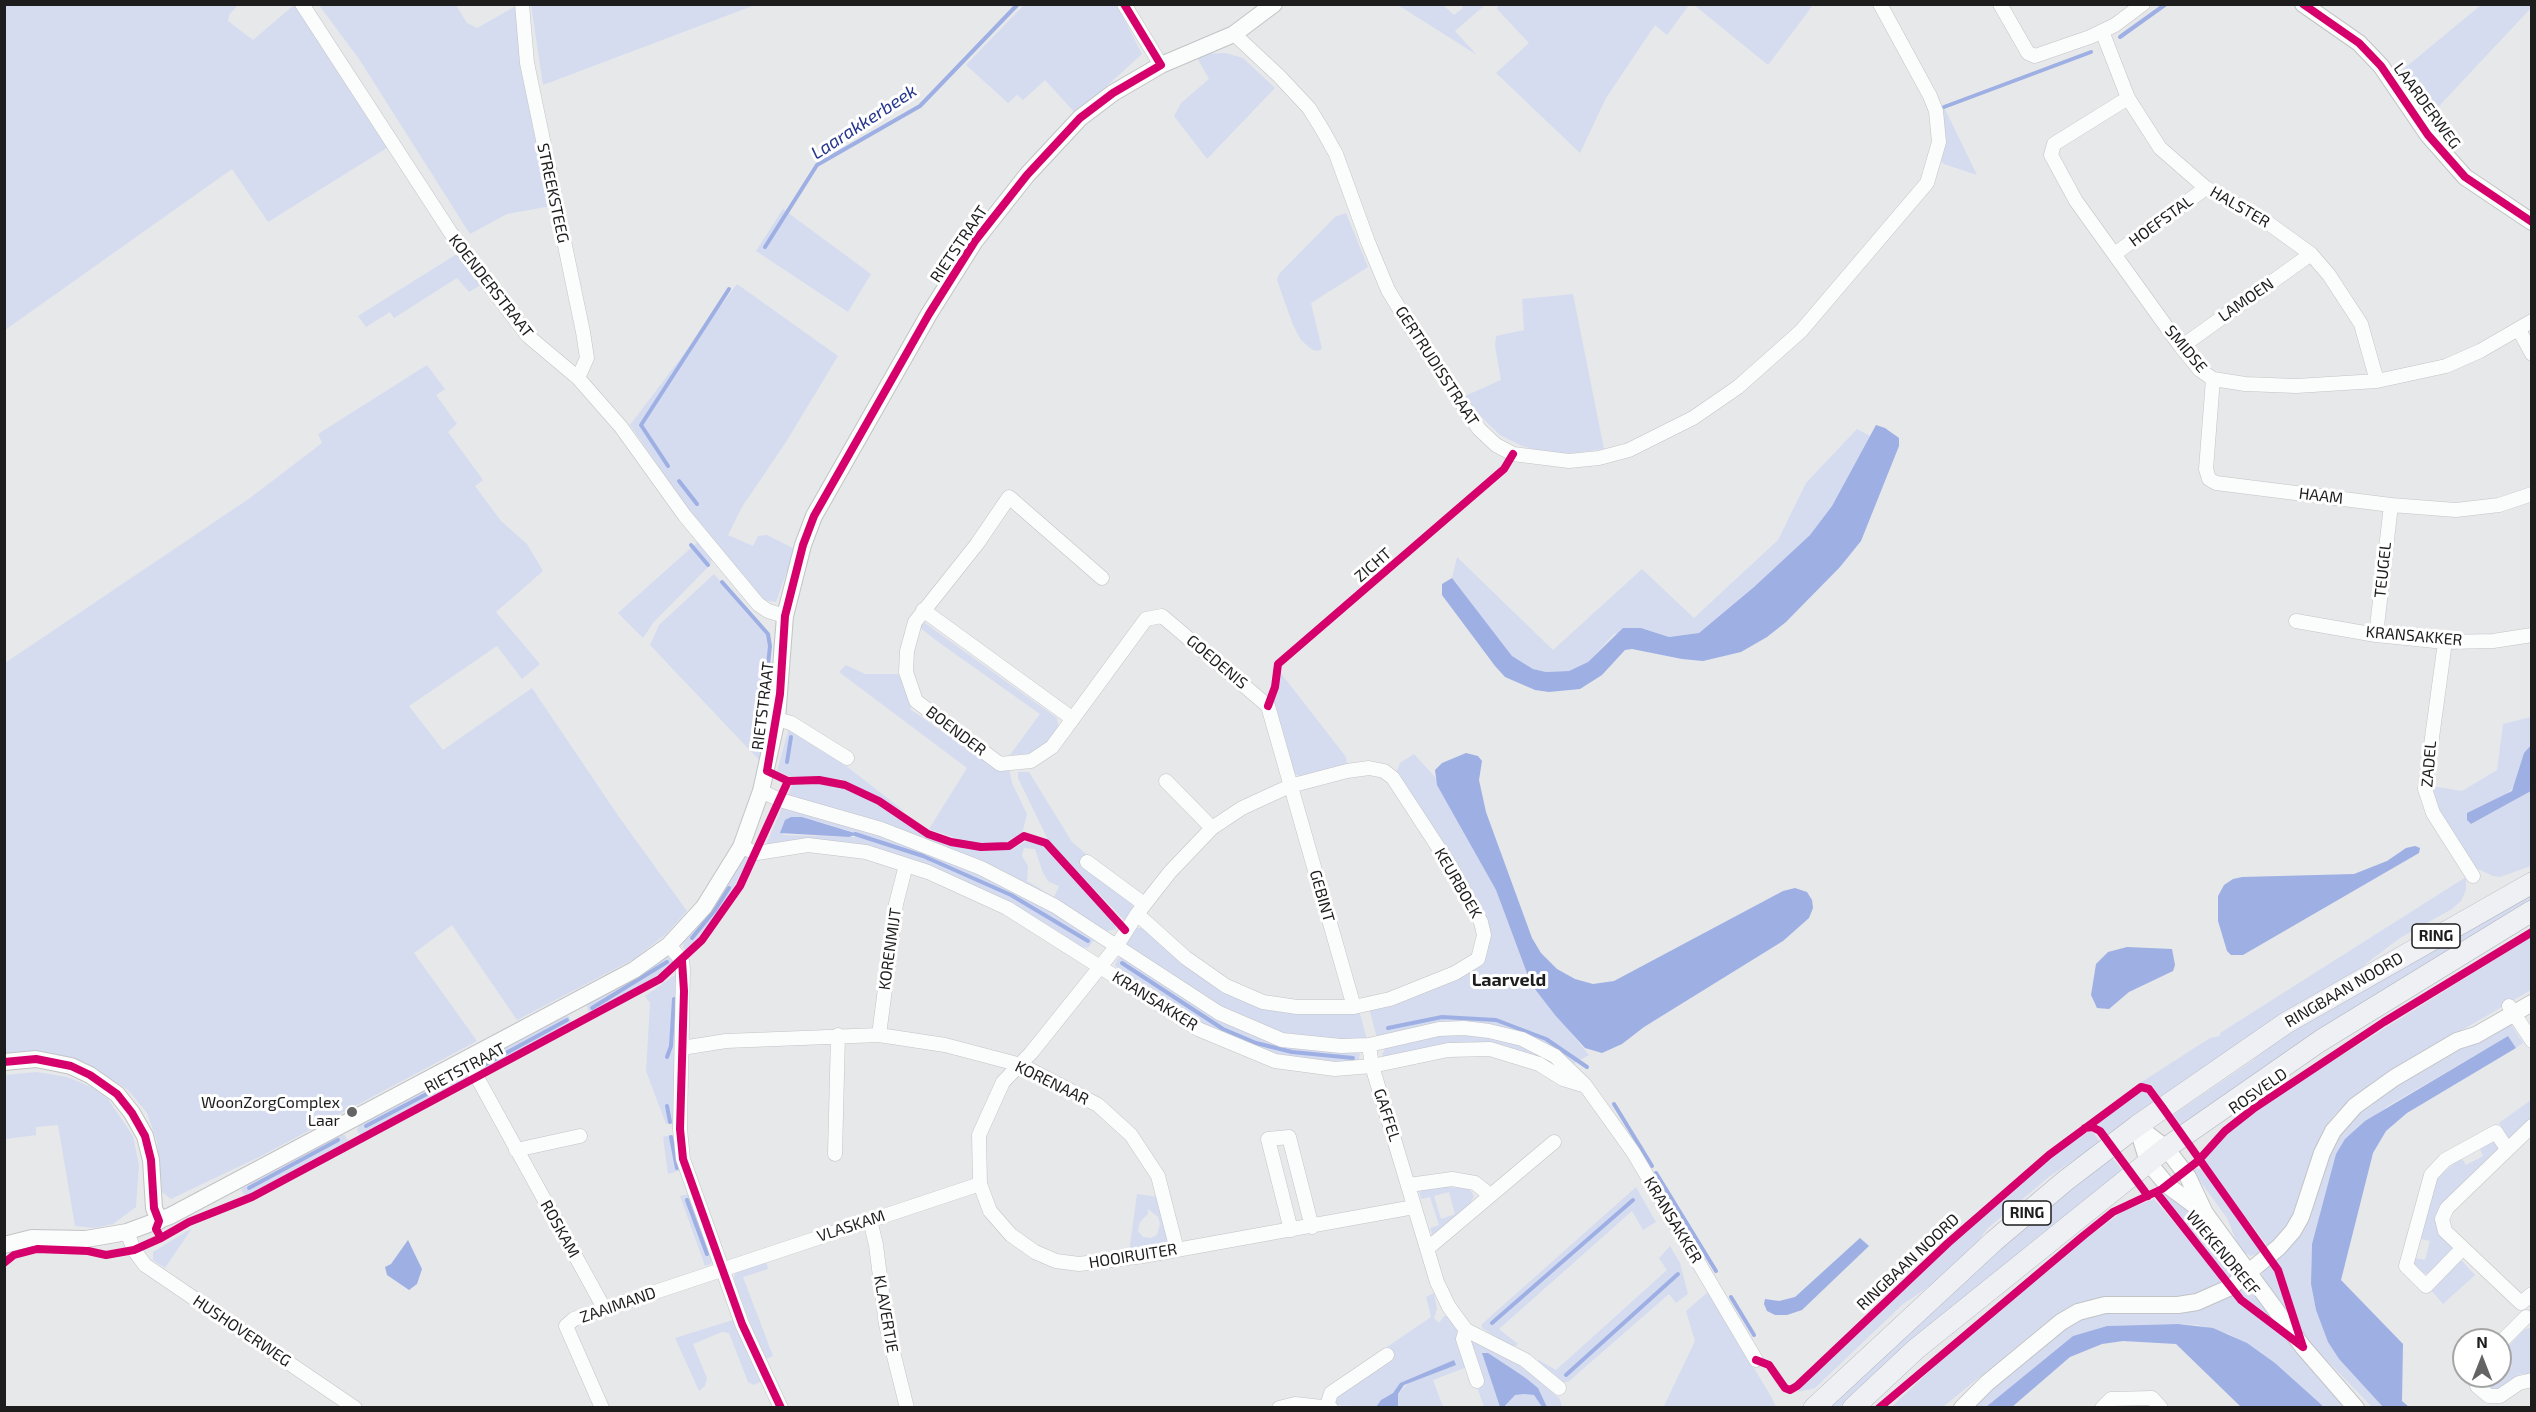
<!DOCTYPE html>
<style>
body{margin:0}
#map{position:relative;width:2536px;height:1412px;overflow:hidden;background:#e7e8ea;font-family:"Exo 2",sans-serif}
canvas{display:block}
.frame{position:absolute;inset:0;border:6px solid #1d1d1e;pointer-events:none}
.north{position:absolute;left:2452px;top:1328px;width:60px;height:60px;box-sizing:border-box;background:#fff;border:2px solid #a5a5a5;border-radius:50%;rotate:0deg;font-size:16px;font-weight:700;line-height:24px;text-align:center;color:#1d1d1e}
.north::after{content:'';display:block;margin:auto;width:21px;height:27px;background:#646465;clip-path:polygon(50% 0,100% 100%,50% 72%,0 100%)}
</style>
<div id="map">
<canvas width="2536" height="1412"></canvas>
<div class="frame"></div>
<div class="north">N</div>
</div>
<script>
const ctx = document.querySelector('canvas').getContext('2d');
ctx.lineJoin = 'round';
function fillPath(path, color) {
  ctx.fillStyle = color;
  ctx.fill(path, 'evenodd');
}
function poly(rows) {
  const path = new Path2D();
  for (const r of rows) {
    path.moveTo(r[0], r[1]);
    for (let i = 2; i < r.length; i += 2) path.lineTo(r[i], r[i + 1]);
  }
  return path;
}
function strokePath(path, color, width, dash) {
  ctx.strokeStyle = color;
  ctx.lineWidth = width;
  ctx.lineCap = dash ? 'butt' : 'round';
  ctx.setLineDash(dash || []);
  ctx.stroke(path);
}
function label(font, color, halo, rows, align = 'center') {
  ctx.font = font + ' "Exo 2",sans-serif';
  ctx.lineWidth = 6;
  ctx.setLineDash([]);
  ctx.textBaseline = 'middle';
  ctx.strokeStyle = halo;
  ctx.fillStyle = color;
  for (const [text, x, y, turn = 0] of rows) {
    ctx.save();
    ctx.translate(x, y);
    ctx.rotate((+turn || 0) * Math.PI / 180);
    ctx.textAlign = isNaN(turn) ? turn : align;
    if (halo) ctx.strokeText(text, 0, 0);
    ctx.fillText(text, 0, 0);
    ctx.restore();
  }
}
const green = poly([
 [4,5,238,5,229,15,228,21,253,40,294,5,390,146,268,222,232,169,5,330],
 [319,5,456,5,467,23,477,28,516,6,551,206,507,214,470,234,359,59],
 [531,5,755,4,755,5,543,85],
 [1024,5,1117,5,1142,54,1076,114,1045,80,1023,100,1017,95,1008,103,966,65],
 [1398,5,1443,5,1454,15,1463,8,1461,5,1485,5,1455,31,1477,55],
 [1498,5,1498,4,1689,5,1667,35,1655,25,1606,98,1580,153,1496,73,1529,43,1497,9],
 [1694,5,1813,5,1768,65],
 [2481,5,2531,5,2531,8,2426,120,2395,76],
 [1226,53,1243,58,1275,88,1207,159,1174,116,1181,103,1209,79,1195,54],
 [1937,102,1944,107,1977,175,1944,164,1940,160],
 [783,209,871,274,848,312,756,251],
 [1346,213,1368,267,1311,303,1322,349,1317,351,1311,349,1301,340,1293,325,1277,280,1279,274,1335,217],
 [460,252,481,285,469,292,457,278,394,318,390,312,366,327,358,316],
 [737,284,838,356,786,442,742,507,728,535,753,546,758,536,767,535,795,549,776,602,762,600,719,553,630,425],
 [1573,294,1604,449,1568,454,1543,452,1522,446,1500,435,1476,412,1465,396,1501,380,1495,346,1496,336,1524,330,1522,299],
 [427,365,445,389,436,395,457,424,448,432,483,480,475,486,501,521,527,544,543,571,496,612,540,664,522,679,497,646,409,706,443,750,532,688,619,817,687,911,666,934,634,959,517,1020,452,925,414,953,477,1041,263,1155,171,1199,162,1192,157,1142,147,1113,128,1090,85,1062,60,1056,5,1056,5,663,250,498,322,443,318,434],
 [1857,429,1870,436,1832,506,1810,535,1754,587,1699,633,1669,637,1641,628,1614,634,1588,662,1569,671,1546,672,1533,669,1512,656,1452,578,1457,557,1553,650,1642,569,1694,618,1778,540,1806,483],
 [701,539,702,549,712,559,710,565,653,623,643,638,618,613],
 [714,574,767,635,770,656,761,762,650,645,659,625],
 [922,621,1057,718,1059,730,1051,740,1035,753,1010,755,1040,714,941,644,919,627],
 [846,665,865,674,898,674,914,703,910,709,976,755,1009,769,1012,783,1027,814,1022,834,1002,844,968,842,929,829,967,768,839,672],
 [1280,672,1346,757,1347,765,1299,776,1292,772,1272,704,1277,694],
 [2531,717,2531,745,2524,753,2516,785,2503,797,2467,813,2467,820,2471,824,2531,791,2531,866,2500,877,2493,876,2476,868,2438,814,2431,786,2462,791,2497,770,2503,724],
 [789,728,804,735,845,765,905,812,841,779,788,776,777,771],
 [1414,754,1434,776,1496,890,1531,984,1589,1055,1573,1064,1481,1024,1377,1038,1369,1008,1412,997,1462,976,1486,949,1459,873,1396,773,1400,763],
 [1018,772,1029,772,1072,842,1086,854,1081,862,1132,901,1133,905,1126,922,1049,842,1018,778],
 [824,784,846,789,868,799,925,836,945,843,966,849,990,850,1013,848,1027,841,1042,845,1115,925,1116,929,1104,932,924,838,847,812,788,797,792,785],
 [1024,848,1035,849,1043,873,1049,882,1059,886,1054,897,1027,881,1028,866,1022,856],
 [783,805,925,850,1031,898,1094,940,1088,948,1081,947,1015,908,955,878,903,857,872,848,765,847],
 [791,817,802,817,857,833,855,837,849,837,783,835],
 [751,855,723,906,687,951,683,947,684,938,743,857],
 [2466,877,2466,890,2461,901,2452,909,2400,938,2359,969,2275,1021,2161,1098,2151,1084,2137,1085,2210,1038,2220,1036,2220,1033],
 [2531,891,2531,902,2182,1127,2173,1115,2252,1061,2290,1030],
 [1134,928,1142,928,1232,994,1359,1010,1367,1040,1348,1042,1275,1033,1200,996,1129,949,1125,943],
 [2531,937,2531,990,2373,1082,2334,1115,2326,1126,2311,1159,2292,1217,2269,1248,2205,1163,2205,1157,2234,1127,2302,1080],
 [666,956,675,962,639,988,590,1014,587,1008,588,1003],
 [1118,958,1122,958,1238,1028,1354,1051,1360,1054,1358,1063,1292,1061,1228,1039,1123,975,1115,965],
 [678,973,675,1123,666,1124,646,1071,650,1003,645,996],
 [563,1015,569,1016,572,1024,478,1073,479,1062],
 [2509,1021,2523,1043,2516,1048,2508,1036,2388,1106,2345,1139,2312,1244,2311,1284,2316,1310,2328,1342,2339,1359,2383,1407,2372,1407,2311,1344,2262,1278,2263,1270,2319,1174,2344,1125,2387,1089],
 [1444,1033,1474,1033,1534,1049,1568,1072,1502,1048,1385,1059,1382,1055,1386,1046],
 [37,1072,67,1077,91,1087,108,1099,133,1136,139,1165,136,1207,113,1224,94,1228,75,1226,58,1125,36,1127,36,1135,6,1139,5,1075],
 [460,1072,469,1078,360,1135,357,1130,360,1123],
 [2139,1089,2145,1090,2155,1103,2108,1138,2095,1121],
 [2531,1100,2531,1118,2509,1139,2499,1123],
 [2091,1130,2101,1143,2050,1176,1988,1228,1968,1254,1939,1280,1903,1304,1815,1388,1798,1392,1807,1379,1906,1283,1966,1229,2050,1157],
 [675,1134,681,1170,668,1174,663,1137],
 [338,1135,345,1135,348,1141,245,1196,241,1190,245,1183],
 [2492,1139,2497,1141,2501,1149,2436,1218,2439,1234,2454,1248,2431,1274,2421,1273,2413,1265,2415,1258,2425,1260,2430,1241,2421,1239,2437,1178,2461,1157,2466,1165,2483,1156,2479,1147],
 [2110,1155,2123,1171,2040,1235,1927,1330,1840,1407,1824,1408,1902,1334],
 [2195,1168,2201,1169,2263,1252,2251,1256,2240,1250,2227,1218,2192,1170],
 [1437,1186,1469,1189,1474,1196,1470,1204,1436,1234,1432,1234,1430,1228,1439,1225,1430,1197,1421,1199,1419,1191],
 [1449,1192,1455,1214,1441,1219,1434,1196],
 [1636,1187,1656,1222,1643,1230,1632,1211,1499,1329,1518,1344,1513,1348,1482,1328,1482,1324],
 [2163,1192,2174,1198,2203,1226,2201,1229,2215,1246,2219,1244,2235,1262,2236,1271,2229,1280,2162,1197],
 [689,1194,713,1258,711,1264,705,1266,680,1196],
 [1137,1194,1159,1197,1169,1242,1166,1245,1129,1252],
 [1148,1209,1158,1217,1160,1224,1157,1235,1151,1238,1143,1237,1138,1231,1140,1222,1148,1214],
 [2154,1199,2221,1277,2220,1284,2195,1297,2112,1297,2081,1303,2048,1321,1943,1407,1890,1408,1979,1325,2060,1258,2123,1211],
 [192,1228,165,1268,153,1260,153,1252],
 [1670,1246,1680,1263,1688,1294,1676,1303,1669,1294,1568,1382,1561,1382,1536,1364,1539,1360,1556,1370,1667,1270,1659,1258],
 [2461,1260,2475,1275,2443,1304,2430,1289],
 [766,1261,768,1269,743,1277,773,1356,764,1360,734,1280,735,1273,740,1269],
 [2245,1287,2252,1288,2350,1407,2324,1407,2275,1363,2229,1334,2198,1325,2178,1324,2107,1326,2073,1336,1986,1407,1971,1408,2076,1320,2105,1311],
 [1708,1292,1772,1398,1776,1407,1663,1408,1695,1341,1686,1311],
 [1434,1293,1437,1309,1434,1318,1439,1323,1444,1316,1448,1316,1458,1327,1457,1337,1467,1367,1433,1380,1443,1407,1398,1407,1398,1394,1411,1380,1455,1365,1454,1360,1400,1383,1393,1393,1381,1400,1376,1407,1334,1405,1337,1393,1394,1357,1387,1347,1431,1317,1426,1297],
 [736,1319,762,1381,754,1385,748,1382,729,1333,722,1332,693,1344,707,1378,705,1386,699,1391,675,1338],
 [2531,1328,2531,1374,2520,1374,2498,1390,2489,1389,2480,1376,2492,1376,2496,1380,2512,1366,2501,1354,2525,1329],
 [1475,1337,1523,1367,1560,1399,1562,1407,1547,1407,1538,1388,1526,1378,1484,1352,1483,1356,1500,1407,1505,1407,1515,1394,1524,1394,1534,1395,1542,1407,1484,1407,1477,1387,1484,1384,1467,1339]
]);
const water = poly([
 [1876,425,1885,428,1899,438,1899,446,1861,541,1840,567,1786,622,1767,637,1741,652,1703,661,1682,659,1632,649,1625,650,1602,675,1580,689,1549,692,1535,690,1505,677,1495,666,1442,595,1442,584,1452,578,1512,656,1533,669,1546,672,1569,671,1588,662,1623,628,1641,628,1669,637,1699,633,1754,587,1810,535,1832,506],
 [2531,745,2531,791,2471,824,2467,820,2467,813,2512,791,2524,753],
 [1466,753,1478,756,1482,761,1479,780,1486,812,1532,938,1541,953,1557,969,1575,979,1593,984,1614,981,1783,891,1795,888,1807,892,1812,900,1813,908,1809,918,1783,941,1644,1027,1622,1044,1602,1053,1585,1048,1555,1015,1531,984,1496,890,1437,785,1435,770,1442,763],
 [791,817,802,817,858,834,849,837,780,833,785,820],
 [2415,846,2420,848,2419,853,2243,955,2231,955,2227,951,2218,921,2218,896,2224,885,2233,879,2242,877,2354,874,2387,861,2406,848],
 [2127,947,2172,949,2175,965,2173,971,2129,992,2109,1009,2097,1008,2091,995,2096,964,2108,952],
 [2508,1036,2516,1048,2407,1113,2386,1131,2373,1153,2341,1280,2403,1344,2402,1401,2409,1407,2383,1407,2339,1359,2328,1342,2316,1310,2311,1284,2312,1244,2336,1154,2345,1139,2365,1121],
 [1860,1238,1869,1246,1802,1310,1787,1315,1775,1315,1767,1311,1764,1304,1765,1299,1779,1301,1795,1297],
 [408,1240,422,1269,417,1284,409,1290,387,1275,385,1267,391,1264],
 [2178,1324,2213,1328,2247,1343,2275,1363,2324,1407,2241,1407,2176,1344,2123,1341,2102,1344,2070,1357,2012,1407,1986,1407,2073,1336,2107,1326],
 [1482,1353,1488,1353,1526,1378,1538,1388,1547,1407,1542,1407,1534,1395,1524,1394,1515,1395,1504,1407,1500,1407],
 [1454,1360,1456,1365,1404,1385,1398,1394,1398,1407,1376,1407,1381,1400,1393,1393,1400,1383]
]);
const stream = poly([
 [2120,37,2166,4],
 [1944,107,2091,52],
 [765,247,817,165,920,106,1018,4],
 [668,466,641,425,729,289],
 [679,481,697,504],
 [691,545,708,565],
 [722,582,768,634,770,646,763,715],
 [787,762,791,737],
 [855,834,923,856,1011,895,1088,941],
 [692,938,715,910,729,888],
 [1122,963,1223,1029,1256,1043,1292,1052,1353,1058],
 [592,1008,667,962],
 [1388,1028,1442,1017,1496,1020,1546,1039,1587,1067],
 [667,1057,671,1046,674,999],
 [484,1065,567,1020],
 [1614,1104,1652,1166],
 [667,1106,670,1122],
 [366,1126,459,1077],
 [671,1137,677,1168],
 [1656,1173,1716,1271],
 [249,1188,338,1140],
 [687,1200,707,1254],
 [1731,1297,1754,1335],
 [1492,1323,1633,1200],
 [1566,1375,1678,1274]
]);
const minor = poly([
 [302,4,462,250,528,336,578,378,621,427,685,516,758,604,768,611,785,616],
 [522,4,527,63,583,332,587,358,578,378],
 [1124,4,1161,65],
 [2000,4,2028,53,2035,56,2090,37,2115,25,2143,4],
 [2102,31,2128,98,2160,148,2206,188,2264,220,2311,254,2329,275,2361,324,2377,381],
 [1234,34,1279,76,1309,108,1322,129,1336,154,1368,242,1388,290,1413,331,1479,429,1496,445,1513,454,1569,461,1599,458,1629,450,1693,418,1738,387,1801,331,1927,183,1939,142,1936,111,1930,96,1880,4],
 [2128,98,2054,144,2051,155,2076,201,2181,347,2200,370,2213,379,2245,384,2296,386,2377,381,2446,366,2480,351,2532,321],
 [2116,253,2206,188],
 [2519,330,2532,354],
 [2181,347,2311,254],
 [2213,379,2206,469,2209,479,2216,483,2391,505,2456,510,2499,505,2532,494],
 [1102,578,1009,497,977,544,915,622,907,651,906,672,916,701,1000,764,1031,761,1052,747,1146,619,1162,616,1268,706,1354,1007],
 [923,610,1073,719],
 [2296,621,2376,635,2445,642,2493,641,2532,635],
 [2376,635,2391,505],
 [2445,642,2425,789,2433,813,2473,876],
 [777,719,791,723,847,758],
 [1166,781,1212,828],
 [761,791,780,800,881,829,981,868,1055,906,1219,1013,1282,1040,1341,1046,1369,1045,1439,1029,1464,1028,1489,1031,1522,1039,1555,1056,1585,1085,1633,1152,1756,1360],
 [741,847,757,853,808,845,866,852,928,872,1007,908,1198,1029,1275,1061,1335,1069,1372,1066,1448,1050,1490,1049,1539,1064,1563,1079,1583,1085],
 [1087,862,1144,904],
 [1137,914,1186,958,1226,986,1263,1002,1297,1007,1354,1007,1390,999,1455,973,1478,959,1484,935,1481,922,1451,867,1393,778,1384,771,1369,768,1347,771,1290,786,1242,808,1212,828,1170,872,1137,914,1116,947,1031,1053,1003,1082,979,1135,980,1184,990,1211,1011,1235,1035,1252,1056,1261,1079,1264,1143,1256,1414,1207],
 [669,945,682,961,683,969,680,1129,683,1159,742,1324,781,1408],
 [2509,1006,2532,1041],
 [879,1035,896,904,906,865],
 [1369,1045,1372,1066,1437,1282,1449,1307,1466,1330,1525,1360,1559,1388],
 [682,1048,726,1041,879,1035,945,1045,1021,1065,1098,1105,1131,1135,1158,1176,1177,1250],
 [467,1059,604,1308],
 [2532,1126,2447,1208,2442,1219,2445,1231,2521,1303,2532,1294],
 [516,1150,580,1136],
 [835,1154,838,1035],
 [1409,1185,1452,1179,1475,1183,1490,1195],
 [870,1220,876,1245,886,1324,907,1408],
 [1291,1230,1268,1139,1289,1137,1312,1227],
 [127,1232,134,1250,145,1265,355,1408],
 [1427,1249,1554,1142],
 [2462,1249,2426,1286,2406,1266,2431,1175,2445,1160,2496,1132,2507,1149],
 [1466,1330,1463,1339,1477,1381],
 [2500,1343,2526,1317],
 [2476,1376,2477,1386,2489,1396,2500,1396,2519,1383,2532,1380],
 [1327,1406,1331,1393,1387,1355],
 [602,1408,566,1326,574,1319,980,1184],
 [1279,1408,1295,1404,1331,1408],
 [2102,1408,2111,1399,2152,1398,2161,1408]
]);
const tertiary = poly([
 [2303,4,2359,43,2381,66,2428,135,2465,177,2532,222],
 [4,1062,36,1059,71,1066,90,1075,117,1094,132,1113,145,1136,151,1160,154,1208,159,1221],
 [2137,1126,2166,1148,2188,1177,2205,1213,2303,1347,2356,1408],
 [2137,1126,2148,1162,2167,1185,2205,1213],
 [4,1245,32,1238,86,1239,127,1232,170,1216,634,970,669,945,704,907,741,847,761,791,777,719,785,616,803,545,814,516,929,314,975,241,1027,175,1080,118,1113,93,1161,65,1234,34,1274,4],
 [1962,1408,1987,1383,2061,1322,2078,1312,2105,1305,2178,1305,2197,1302,2231,1287,2279,1247,2293,1231,2301,1217,2322,1153,2333,1131,2355,1106,2394,1078,2457,1041,2476,1035,2532,1003]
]);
const primary = poly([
 [1814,1408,1994,1241,2065,1181,2137,1126,2286,1023,2532,883],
 [1853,1408,1916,1349,2166,1148,2320,1041,2532,911]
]);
const cycleway = poly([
 [2303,4,2359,43,2381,66,2428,135,2465,177,2532,222],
 [1268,706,1275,687,1278,664,1504,469,1513,454],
 [788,781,819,780,845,785,879,801,928,834,951,842,981,847,1009,846,1024,836,1046,843,1125,930],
 [682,961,684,991,680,1129,683,1159,742,1324,781,1408],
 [4,1062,36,1059,71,1066,90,1075,117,1094,132,1113,145,1136,151,1160,154,1208,159,1221,156,1229,161,1238],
 [2085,1128,2092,1127,2100,1131,2148,1196],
 [2156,1192,2241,1300,2303,1347],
 [4,1263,14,1255,37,1249,88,1251,106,1255,134,1250,161,1238,189,1222,252,1197,660,979,702,940,740,886,788,781,767,771,780,694,785,616,803,545,814,516,929,314,975,241,1027,175,1080,118,1113,93,1161,65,1124,4],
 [1756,1360,1769,1365,1785,1388,1790,1390,1797,1386,1948,1243,2049,1155,2141,1087,2149,1089,2163,1108,2278,1270,2303,1347],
 [1879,1408,2083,1236,2113,1212,2162,1189,2198,1161,2225,1131,2253,1109,2384,1022,2532,932]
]);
const markers = [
 [352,1112,6,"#646465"]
];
const shields = [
 [2436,936,48],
 [2027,1213,48]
];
const shieldNames = [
 ["RING",2436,936],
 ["RING",2027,1213]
];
const streetNames = [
 ["LAARDERWEG",2427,106,54],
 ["STREEKSTEEG",553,193,78],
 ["HALSTER",2240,207,30],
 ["HOEFSTAL",2161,221,-36],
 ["RIETSTRAAT",959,244,-56],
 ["KOENDERSTRAAT",491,286,52],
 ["LAMOEN",2246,300,-35],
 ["SMIDSE",2186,349,50],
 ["GERTRUDISSTRAAT",1437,366,57],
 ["HAAM",2321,496,7],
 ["ZICHT",1373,565,-41],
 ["TEUGEL",2383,570,-84],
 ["KRANSAKKER",2414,636,5],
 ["GOEDENIS",1217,662,40],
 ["RIETSTRAAT",763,706,-83],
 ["BOENDER",956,731,37],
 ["ZADEL",2429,764,-85],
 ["KEURBOEK",1458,883,60],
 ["GEBINT",1322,896,74],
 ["KORENMIJT",890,949,-82],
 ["RINGBAAN NOORD",2344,990,-30],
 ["KRANSAKKER",1155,1001,32],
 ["RIETSTRAAT",465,1068,-28],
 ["KORENAAR",1052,1083,26],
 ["ROSVELD",2258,1091,-35],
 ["GAFFEL",1387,1115,72],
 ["KRANSAKKER",1673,1220,59],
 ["VLASKAM",851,1226,-18],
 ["ROSKAM",560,1229,61],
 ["WIEKENDREEF",2223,1253,50],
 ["HOOIRUITER",1133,1256,-9],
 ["RINGBAAN NOORD",1908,1262,-43],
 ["ZAAIMAND",618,1305,-19],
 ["KLAVERTJE",886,1314,80],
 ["HUSHOVERWEG",242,1331,34]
];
const poiNames = [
 ["WoonZorgComplex",340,1103],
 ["Laar",340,1121]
];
const waterNames = [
 ["Laarakkerbeek",864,122,-33]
];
const neighbourhoodNames = [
 ["Laarveld",1509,980]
];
fillPath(green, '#d5dcf0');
fillPath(water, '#9eafe4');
strokePath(stream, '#9eafe4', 4);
strokePath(minor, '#c2c3c5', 15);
strokePath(tertiary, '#c2c3c5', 18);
strokePath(primary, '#b1b4bc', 22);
strokePath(minor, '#fbfcfc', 14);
strokePath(tertiary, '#fbfcfc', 16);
strokePath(primary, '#eef0f4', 21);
strokePath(cycleway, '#d6006c', 8);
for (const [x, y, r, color] of markers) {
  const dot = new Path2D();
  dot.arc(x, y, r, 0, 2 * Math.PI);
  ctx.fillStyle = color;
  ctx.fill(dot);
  strokePath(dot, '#fff', 2);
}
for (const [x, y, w] of shields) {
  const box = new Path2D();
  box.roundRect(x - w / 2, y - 12, w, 24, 4.5);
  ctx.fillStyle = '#fff';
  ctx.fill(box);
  strokePath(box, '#1d1d1e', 1.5);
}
label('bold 15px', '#1d1d1e', null, shieldNames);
label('16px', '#1d1d1e', '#fff', streetNames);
label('16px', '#1d1d1e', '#fff', poiNames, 'right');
label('italic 18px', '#25368d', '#fff', waterNames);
label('bold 18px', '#1d1d1e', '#fff', neighbourhoodNames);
</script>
